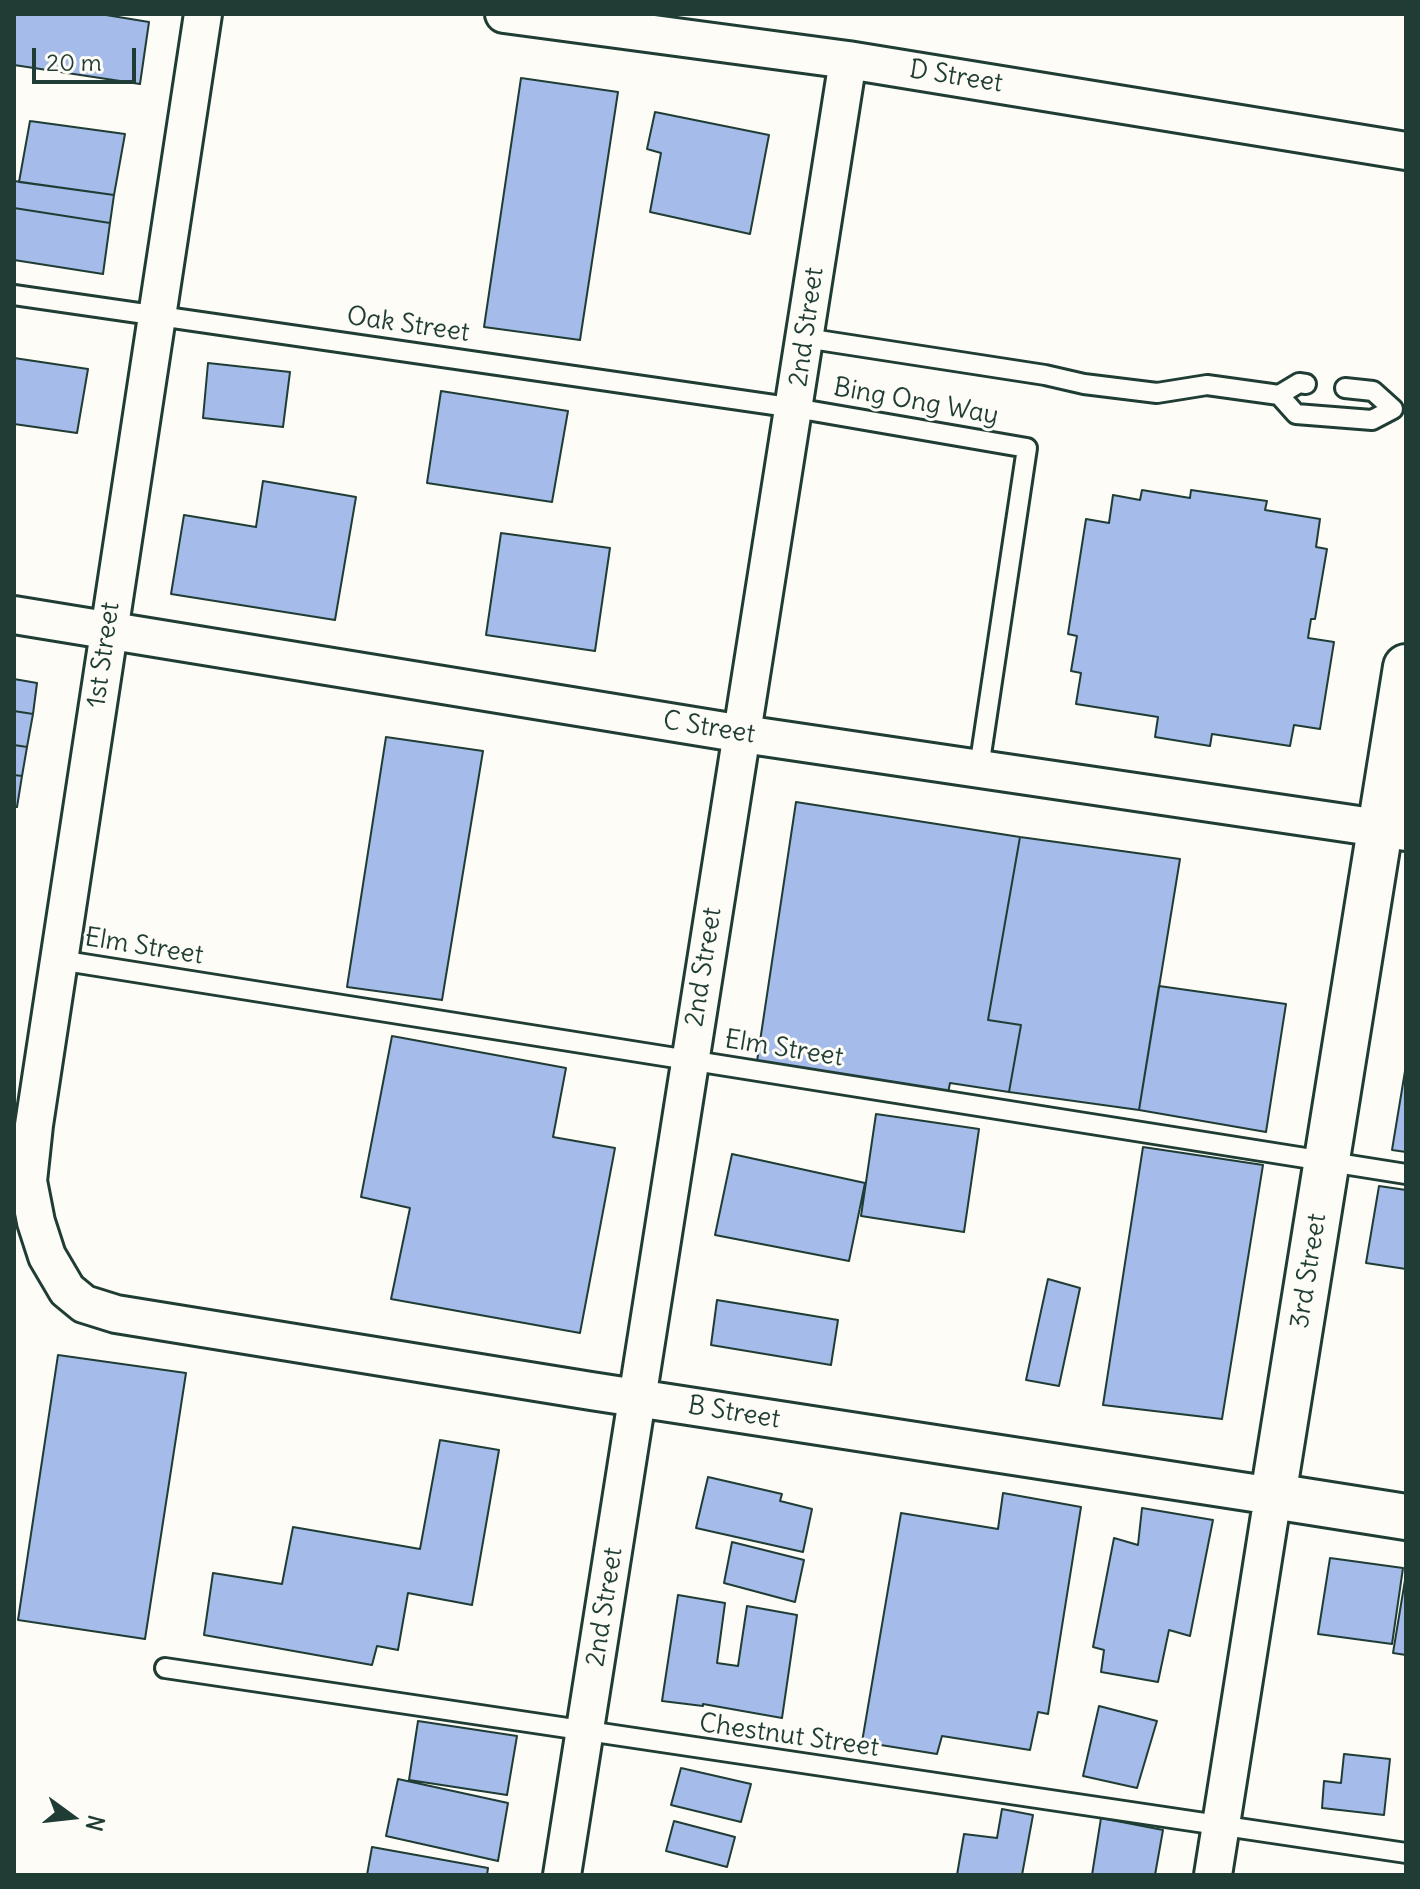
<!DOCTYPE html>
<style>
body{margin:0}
#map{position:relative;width:1420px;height:1889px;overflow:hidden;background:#fdfcf7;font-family:Delius,sans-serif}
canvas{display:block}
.frame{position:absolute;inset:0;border:16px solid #1f3d34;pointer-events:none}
.north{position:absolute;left:32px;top:1777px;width:80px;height:80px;-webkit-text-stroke:6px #fdfcf7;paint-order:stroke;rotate:105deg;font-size:22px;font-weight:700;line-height:32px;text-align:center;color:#1f3d34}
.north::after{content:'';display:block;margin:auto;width:28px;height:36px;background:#1f3d34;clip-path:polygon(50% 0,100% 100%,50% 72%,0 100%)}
.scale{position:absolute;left:32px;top:48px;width:104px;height:36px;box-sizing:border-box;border:4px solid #1f3d34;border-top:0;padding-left:10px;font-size:24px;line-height:28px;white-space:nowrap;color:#1f3d34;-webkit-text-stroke:6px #fdfcf7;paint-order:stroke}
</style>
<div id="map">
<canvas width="1420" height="1889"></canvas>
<div class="frame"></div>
<div class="north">N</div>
<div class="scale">20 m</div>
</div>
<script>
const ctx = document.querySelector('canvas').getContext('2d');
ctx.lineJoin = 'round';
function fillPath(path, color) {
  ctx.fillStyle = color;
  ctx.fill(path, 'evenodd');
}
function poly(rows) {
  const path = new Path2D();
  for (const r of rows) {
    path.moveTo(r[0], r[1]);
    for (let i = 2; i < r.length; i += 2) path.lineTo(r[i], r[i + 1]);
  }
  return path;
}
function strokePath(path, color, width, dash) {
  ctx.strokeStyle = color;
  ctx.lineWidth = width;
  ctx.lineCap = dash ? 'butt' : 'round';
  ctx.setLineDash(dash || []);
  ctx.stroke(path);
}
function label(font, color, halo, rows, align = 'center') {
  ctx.font = font + ' Delius,sans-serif';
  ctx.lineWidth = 6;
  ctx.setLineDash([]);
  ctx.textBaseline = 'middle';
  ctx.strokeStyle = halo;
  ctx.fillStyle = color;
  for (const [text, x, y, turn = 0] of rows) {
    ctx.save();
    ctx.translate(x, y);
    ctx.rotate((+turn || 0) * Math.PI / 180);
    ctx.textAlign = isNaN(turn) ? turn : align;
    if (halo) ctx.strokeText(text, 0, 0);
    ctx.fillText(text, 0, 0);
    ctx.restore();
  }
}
const building = poly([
 [14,14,100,14,149,22,140,84,14,65,14,14],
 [521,78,618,92,580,340,484,327,521,78],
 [655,112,769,135,750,234,650,212,661,153,647,149,655,112],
 [30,121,125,134,114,195,19,182,30,121],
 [14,181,114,195,110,223,14,208,14,181],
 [14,208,110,223,103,274,14,260,14,208],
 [14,358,88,369,77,433,14,424,14,358],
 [208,363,290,372,283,427,203,418,208,363],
 [441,391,568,411,552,502,427,483,441,391],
 [263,481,356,497,335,620,171,594,184,515,256,527,263,481],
 [1142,490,1190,498,1191,490,1267,501,1265,510,1320,519,1316,547,1327,549,1315,619,1311,619,1308,638,1334,642,1320,729,1294,725,1290,746,1212,734,1210,746,1155,737,1158,717,1076,704,1081,673,1071,671,1077,636,1068,634,1086,519,1109,523,1113,495,1140,500,1142,490],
 [501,533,610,548,595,651,486,635,501,533],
 [14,679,37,683,33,714,14,711,14,679],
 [14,711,33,714,27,747,14,745,14,711],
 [386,737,483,751,442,1000,347,987,386,737],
 [14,745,27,747,22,776,14,775,14,745],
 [14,775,22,776,17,807,14,807,14,775],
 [796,802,1020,837,988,1020,1021,1025,1009,1092,950,1083,947,1098,756,1068,796,802],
 [1020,837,1180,859,1139,1110,1009,1092,1021,1025,988,1020,1020,837],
 [1159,986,1286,1004,1266,1132,1139,1110,1159,986],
 [392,1036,566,1068,553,1137,615,1148,580,1333,391,1299,410,1208,361,1197,392,1036],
 [1406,1065,1406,1152,1392,1150,1406,1065],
 [876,1114,979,1129,964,1232,861,1216,876,1114],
 [1143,1147,1263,1165,1222,1419,1103,1405,1143,1147],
 [732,1154,865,1183,849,1261,715,1235,732,1154],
 [1379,1186,1406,1190,1406,1269,1366,1263,1379,1186],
 [1048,1279,1080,1288,1059,1386,1026,1380,1048,1279],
 [717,1300,838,1320,831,1365,711,1345,717,1300],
 [58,1355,186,1373,145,1639,18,1620,58,1355],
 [440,1440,499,1450,472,1605,408,1593,398,1650,377,1646,372,1665,204,1635,213,1573,282,1584,293,1527,420,1549,440,1440],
 [708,1477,782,1494,780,1501,812,1509,803,1552,696,1528,708,1477],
 [1003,1493,1081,1507,1048,1714,1038,1712,1030,1750,942,1736,937,1754,862,1742,901,1513,998,1529,1003,1493],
 [1142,1508,1213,1520,1190,1636,1169,1630,1158,1682,1101,1672,1104,1650,1093,1647,1114,1538,1138,1545,1142,1508],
 [732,1542,804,1560,795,1602,724,1583,732,1542],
 [1330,1558,1403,1568,1392,1644,1318,1634,1330,1558],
 [1405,1580,1406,1580,1406,1655,1393,1653,1405,1580],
 [678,1595,725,1603,717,1663,738,1666,747,1606,797,1615,782,1718,703,1704,703,1706,662,1701,678,1595],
 [1099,1706,1157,1721,1137,1788,1083,1776,1099,1706],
 [418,1721,517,1736,507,1795,409,1780,418,1721],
 [1344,1754,1390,1759,1384,1815,1322,1808,1324,1781,1341,1783,1344,1754],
 [681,1768,751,1784,741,1822,671,1805,681,1768],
 [398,1779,508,1803,498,1861,386,1836,398,1779],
 [1002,1809,1033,1815,1022,1875,957,1875,964,1834,997,1838,1002,1809],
 [1101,1818,1163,1830,1155,1875,1092,1875,1101,1818],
 [674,1821,735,1837,727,1867,666,1851,674,1821],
 [372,1847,488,1868,487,1875,367,1875,372,1847]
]);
const lane = poly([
 [14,295,795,408,1027,448,979,768],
 [805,338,1045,375,1084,384,1157,393,1207,385,1279,395],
 [1306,384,1299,383,1279,395,1296,414,1372,420,1393,409,1373,391,1345,388],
 [59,960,1406,1174],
 [165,1668,1406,1853]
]);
const street = poly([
 [203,14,34,1125,28,1181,36,1222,47,1256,67,1290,84,1304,116,1314,591,1391,1273,1496,1213,1875],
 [504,14,848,60,1406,151],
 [14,615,743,734,1406,832],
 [562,1875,848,60]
]);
const secondary = poly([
 [1406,667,1273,1496,1406,1517]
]);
const streetNames = [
 ["D Street",956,77,9],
 ["Oak Street",408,325,8],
 ["2nd Street",807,327,-82],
 ["Bing Ong Way",916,402,10],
 ["1st Street",104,655,-82],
 ["C Street",709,728,9],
 ["Elm Street",144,947,9],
 ["2nd Street",704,967,-81],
 ["Elm Street",784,1049,9],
 ["3rd Street",1309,1271,-81],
 ["B Street",734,1413,9],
 ["2nd Street",605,1607,-81],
 ["Chestnut Street",789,1736,8]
];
fillPath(building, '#a5bbe9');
strokePath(building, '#1f3d34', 2);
strokePath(lane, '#1f3d34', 24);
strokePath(street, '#1f3d34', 42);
strokePath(secondary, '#1f3d34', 50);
strokePath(lane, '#fdfcf7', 18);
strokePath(street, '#fdfcf7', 36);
strokePath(secondary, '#fdfcf7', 44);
label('26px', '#1f3d34', '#fdfcf7', streetNames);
</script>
